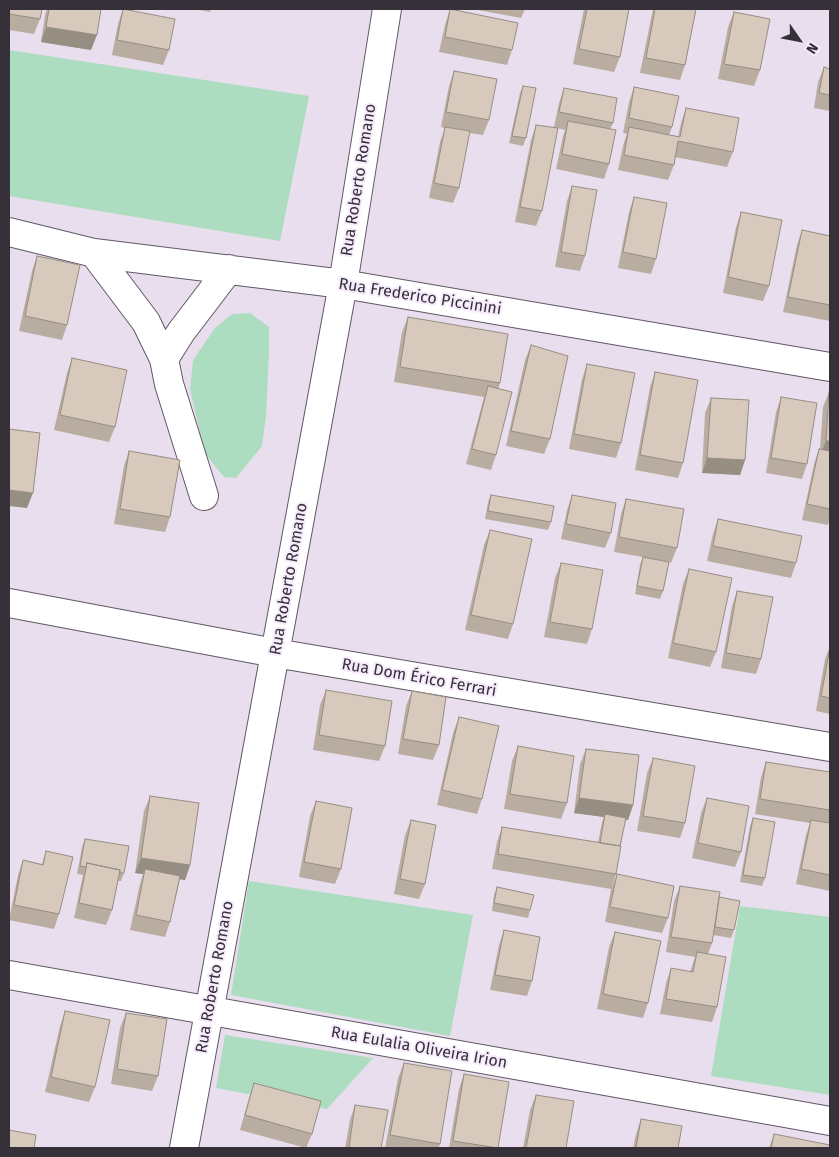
<!DOCTYPE html>
<meta charset="utf-8">
<style>
body{margin:0}
#map{position:relative;width:839px;height:1157px;overflow:hidden;background:#e9deee;font-family:"Fira Sans",sans-serif}
canvas{display:block}
.frame{position:absolute;inset:0;border:10px solid #363138;pointer-events:none}
.north{position:absolute;left:774px;top:15px;width:50px;height:50px;-webkit-text-stroke:4px #f6ebfc;paint-order:stroke;rotate:123deg;font-size:14px;font-weight:700;line-height:20px;text-align:center;color:#363138}
.north::after{content:'';display:block;margin:auto;width:18px;height:22px;background:#363138;clip-path:polygon(50% 0,100% 100%,50% 72%,0 100%)}
</style>
<div id="map">
<canvas width="839" height="1157"></canvas>
<div class="frame"></div>
<div class="north">N</div>
</div>
<script>
const ctx = document.querySelector('canvas').getContext('2d');
ctx.lineJoin = 'round';
function fillPath(path, color) {
  ctx.fillStyle = color;
  ctx.fill(path, 'evenodd');
}
function poly(rows) {
  const path = new Path2D();
  for (const r of rows) {
    path.moveTo(r[0], r[1]);
    for (let i = 2; i < r.length; i += 2) path.lineTo(r[i], r[i + 1]);
  }
  return path;
}
function strokePath(path, color, width, dash) {
  ctx.strokeStyle = color;
  ctx.lineWidth = width;
  ctx.lineCap = dash ? 'butt' : 'round';
  ctx.setLineDash(dash || []);
  ctx.stroke(path);
}
function label(font, color, halo, rows, align = 'center') {
  ctx.font = font + ' "Fira Sans",sans-serif';
  ctx.lineWidth = 4;
  ctx.setLineDash([]);
  ctx.textBaseline = 'middle';
  ctx.strokeStyle = halo;
  ctx.fillStyle = color;
  for (const [text, x, y, turn = 0] of rows) {
    ctx.save();
    ctx.translate(x, y);
    ctx.rotate((+turn || 0) * Math.PI / 180);
    ctx.textAlign = isNaN(turn) ? turn : align;
    if (halo) ctx.strokeText(text, 0, 0);
    ctx.fillText(text, 0, 0);
    ctx.restore();
  }
}
const green = poly([
 [9,50,309,96,280,241,9,196],
 [250,313,269,327,269,353,266,416,262,446,236,478,224,477,205,454,190,389,193,360,215,328,232,314],
 [249,881,473,915,450,1036,231,995],
 [740,906,830,917,830,1095,711,1076],
 [225,1035,373,1058,327,1109,216,1088]
]);
const minor = poly([
 [9,232,94,253,343,284,830,367],
 [94,253,146,322,164,359,181,332,229,269],
 [164,359,169,384,204,496],
 [9,603,275,653,830,747],
 [9,975,830,1121],
 [184,1148,343,284,387,9]
]);
const wall = poly([
 [9,9,40,19,34,34,9,30],
 [47,9,101,9,91,50,41,42,45,15],
 [123,9,169,50,163,65,112,55,118,24],
 [194,9,211,9,210,12],
 [450,9,512,50,507,65,439,52,445,25],
 [472,9,525,9,521,18],
 [584,9,629,9,620,57,614,72,573,64],
 [653,9,696,9,685,65,680,80,640,73],
 [734,12,760,70,754,86,718,79,728,27],
 [824,67,830,69,830,111,814,108,818,82],
 [454,71,489,120,483,135,469,133,459,188,453,203,429,198,440,142,445,128,441,127,449,86],
 [523,86,526,138,523,146,509,143,520,93],
 [634,87,672,127,669,135,678,137,681,123,686,108,733,152,727,167,675,157,674,165,668,180,618,170,624,142,627,134,623,133,629,102],
 [564,88,613,123,610,129,609,164,604,179,556,169,563,136,565,130,554,127,559,103],
 [536,125,542,211,536,226,515,222,531,140],
 [572,186,585,256,580,271,555,267,567,201],
 [634,197,656,259,651,274,618,268,629,212],
 [741,212,769,286,763,301,723,293,736,227],
 [802,230,830,236,830,321,783,312,797,245],
 [37,256,67,325,62,340,19,331,32,271],
 [408,317,500,383,498,389,496,455,491,470,466,464,484,397,394,382,402,332],
 [531,345,550,439,544,454,506,446,525,360],
 [72,358,115,427,109,442,54,430,67,373],
 [587,364,621,443,616,458,569,449,582,379],
 [655,372,683,463,678,478,635,470,650,387],
 [829,392,830,392,830,518,828,525,802,520,814,464,819,449,820,449,823,407],
 [781,397,807,464,802,479,766,473,776,412],
 [711,398,745,460,740,475,702,473,705,413],
 [129,451,170,517,165,532,114,524,124,466],
 [491,495,551,522,548,530,485,519,488,502],
 [572,495,611,533,605,548,561,539,567,510],
 [626,499,677,548,671,563,669,562,663,591,660,599,635,594,640,565,643,557,614,552,621,514],
 [718,519,796,563,791,578,707,561,713,534],
 [490,530,513,624,508,639,465,630,484,545],
 [561,563,592,629,587,644,544,637,555,578],
 [689,569,716,652,710,667,668,658,683,584],
 [737,591,761,659,756,674,721,668,732,606],
 [830,646,830,714,816,711,825,659],
 [326,690,385,746,379,761,313,750,320,705],
 [412,691,439,745,433,760,398,754,406,706],
 [459,717,482,799,477,814,437,805,453,733],
 [518,746,567,803,561,819,504,809,512,761],
 [586,749,633,805,628,820,625,820,616,874,611,889,492,869,497,842,502,827,598,843,602,822,604,817,574,813,580,764],
 [653,758,685,823,680,838,637,831,647,773],
 [766,762,830,772,830,891,796,884,806,835,810,823,755,814,761,777],
 [150,796,190,865,185,880,180,879,170,922,165,937,130,930,140,884,143,874,135,873,144,811],
 [707,798,741,852,735,867,692,858,701,813],
 [316,801,341,869,335,884,299,877,310,816],
 [753,818,765,878,762,886,740,882,750,826],
 [411,820,425,884,419,899,394,894,405,835],
 [85,839,124,873,121,881,118,881,112,910,106,925,74,918,83,875,77,874,82,847],
 [46,851,59,914,54,929,9,920,18,875,23,860,42,864],
 [617,874,668,918,662,933,605,922,611,889],
 [680,886,719,897,734,930,731,938,713,935,712,943,708,954,717,1007,712,1022,660,1014,666,983,671,968,690,972,695,957,666,952,674,901],
 [497,887,530,910,528,918,492,911,494,895],
 [504,930,532,981,527,996,490,990,499,945],
 [615,932,648,1003,643,1018,597,1009,609,947],
 [65,1011,95,1087,89,1102,45,1092,60,1026],
 [126,1013,158,1076,152,1091,111,1084,120,1028],
 [404,1063,440,1144,438,1148,385,1148,398,1078],
 [464,1074,498,1148,449,1148,459,1089],
 [254,1083,312,1134,306,1148,240,1130,249,1098],
 [536,1095,566,1148,523,1148,530,1110],
 [355,1105,381,1148,345,1148,350,1120],
 [641,1119,678,1148,633,1148,636,1134],
 [774,1134,830,1148,769,1148]
]);
const shadedWall = poly([
 [46,27,97,35,91,50,41,42],
 [826,441,830,441,830,457,820,456],
 [707,458,745,460,740,475,702,473],
 [9,490,33,493,27,508,9,506],
 [579,798,633,805,628,820,605,817,605,814,604,817,574,813],
 [141,858,190,865,185,880,144,874,145,869,143,874,135,873]
]);
const building = poly([
 [9,9,42,9,40,19,9,14,9,9],
 [49,9,101,9,97,35,46,27,49,9],
 [123,9,175,19,169,50,117,40,123,9],
 [450,9,518,23,512,50,445,37,450,9],
 [587,9,629,9,620,57,579,49,587,9],
 [655,9,696,9,685,65,646,58,655,9],
 [734,12,770,19,760,70,724,64,734,12],
 [824,67,830,69,830,95,819,93,824,67],
 [454,71,497,79,489,120,446,112,454,71],
 [523,86,536,88,526,138,512,136,523,86],
 [634,87,679,96,672,127,629,118,634,87],
 [564,88,617,98,613,123,559,112,564,88],
 [686,108,739,118,733,152,678,141,674,165,624,155,629,127,680,137,686,108],
 [568,121,616,130,609,164,562,154,568,121],
 [536,125,558,128,542,211,520,207,536,125],
 [445,127,470,131,459,188,434,183,445,127],
 [572,186,597,190,585,256,561,252,572,186],
 [634,197,667,203,656,259,623,252,634,197],
 [741,212,782,220,769,286,728,277,741,212],
 [802,230,830,236,830,305,788,297,802,230],
 [37,256,80,265,67,325,25,316,37,256],
 [408,317,508,334,500,383,400,367,408,317],
 [531,345,568,356,550,439,511,431,531,345],
 [72,358,127,370,115,427,60,415,72,358],
 [587,364,635,373,621,443,574,434,587,364],
 [655,372,698,380,683,463,640,455,655,372],
 [488,386,512,392,496,455,472,449,488,386],
 [829,392,830,392,830,441,826,441,829,392],
 [781,397,817,403,807,464,771,458,781,397],
 [711,398,749,400,745,460,707,458,711,398],
 [9,429,40,433,33,493,9,490,9,429],
 [819,449,830,451,830,509,807,504,819,449],
 [129,451,180,460,170,517,120,509,129,451],
 [491,495,554,506,551,522,488,511,491,495],
 [572,495,616,503,611,533,566,524,572,495],
 [626,499,684,509,677,548,619,537,626,499],
 [718,519,802,536,796,563,713,546,718,519],
 [490,530,532,539,513,624,471,615,490,530],
 [643,557,669,562,663,591,637,586,643,557],
 [561,563,603,570,592,629,550,622,561,563],
 [689,569,732,578,716,652,673,643,689,569],
 [737,591,773,597,761,659,726,653,737,591],
 [830,648,830,698,821,696,830,648],
 [326,690,392,701,385,746,319,735,326,690],
 [412,691,446,697,439,745,403,739,412,691],
 [459,717,499,726,482,799,442,790,459,717],
 [518,746,574,756,567,803,510,794,518,746],
 [586,749,639,755,633,805,579,798,586,749],
 [653,758,695,766,685,823,643,816,653,758],
 [766,762,830,772,830,810,760,799,766,762],
 [150,796,199,803,190,865,141,858,150,796],
 [707,798,749,806,741,852,698,843,707,798],
 [316,801,352,808,341,869,304,862,316,801],
 [605,814,626,818,620,846,600,843,605,814],
 [753,818,775,822,765,878,743,875,753,818],
 [411,820,436,825,425,884,400,879,411,820],
 [811,820,830,823,830,875,801,869,811,820],
 [502,827,621,846,616,874,498,854,502,827],
 [85,839,129,846,124,873,120,873,120,870,87,863,86,867,80,866,85,839],
 [46,851,73,857,59,914,14,905,23,860,43,865,46,851],
 [87,863,120,870,112,910,79,903,87,863],
 [145,869,180,876,170,922,136,915,145,869],
 [617,874,674,886,668,918,610,907,617,874],
 [680,886,720,892,712,943,671,937,680,886],
 [497,887,534,895,530,910,494,903,497,887],
 [719,897,740,901,734,930,715,927,719,897],
 [504,930,540,937,532,981,495,975,504,930],
 [615,932,661,941,648,1003,603,994,615,932],
 [697,952,726,957,717,1007,666,999,671,968,693,972,697,952],
 [65,1011,110,1020,95,1087,51,1077,65,1011],
 [126,1013,167,1019,158,1076,117,1069,126,1013],
 [404,1063,452,1071,440,1144,390,1135,404,1063],
 [464,1074,509,1082,498,1148,453,1141,464,1074],
 [254,1083,321,1101,312,1134,245,1115,254,1083],
 [536,1095,574,1101,566,1148,526,1148,536,1095],
 [355,1105,388,1110,381,1148,349,1148,355,1105],
 [641,1119,682,1126,678,1148,636,1148,641,1119],
 [9,1130,36,1135,34,1148,9,1148,9,1130],
 [774,1134,830,1145,830,1148,771,1148,774,1134]
]);
const streetNames = [
 ["Rua Roberto Romano",359,180,-81],
 ["Rua Frederico Piccinini",420,297,9],
 ["Rua Roberto Romano",289,579,-80],
 ["Rua Dom Érico Ferrari",419,678,10],
 ["Rua Roberto Romano",215,977,-80],
 ["Rua Eulalia Oliveira Irion",419,1048,10]
];
fillPath(green, '#adddc0');
strokePath(minor, '#615866', 30);
strokePath(minor, '#fff', 28);
fillPath(wall, '#b9ada1');
fillPath(shadedWall, '#968d83');
fillPath(building, '#d7c9bb');
strokePath(building, '#968d83', 1);
label('16px', '#363138', '#f6ebfc', streetNames);
</script>
